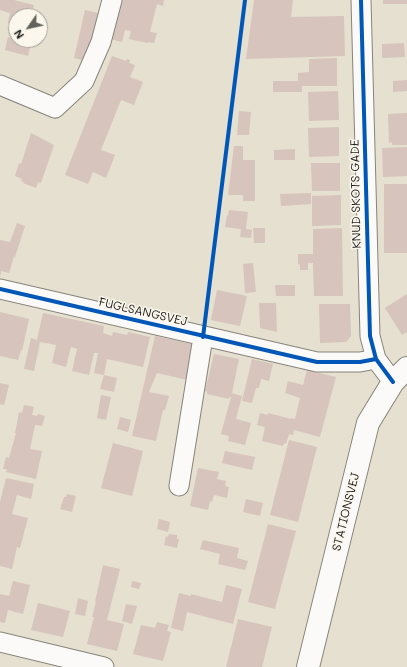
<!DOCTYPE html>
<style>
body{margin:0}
#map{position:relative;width:407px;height:667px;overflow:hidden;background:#e5e0cf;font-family:Mali,sans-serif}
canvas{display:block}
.north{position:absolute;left:8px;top:8px;width:40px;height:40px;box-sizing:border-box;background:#fbf7ec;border:1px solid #a29f99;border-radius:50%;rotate:236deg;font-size:11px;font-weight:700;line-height:16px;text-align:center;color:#1c1c1c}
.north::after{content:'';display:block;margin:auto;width:14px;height:18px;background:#62615b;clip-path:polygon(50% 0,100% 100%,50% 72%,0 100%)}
</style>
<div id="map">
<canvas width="407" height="667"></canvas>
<div class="north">N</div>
</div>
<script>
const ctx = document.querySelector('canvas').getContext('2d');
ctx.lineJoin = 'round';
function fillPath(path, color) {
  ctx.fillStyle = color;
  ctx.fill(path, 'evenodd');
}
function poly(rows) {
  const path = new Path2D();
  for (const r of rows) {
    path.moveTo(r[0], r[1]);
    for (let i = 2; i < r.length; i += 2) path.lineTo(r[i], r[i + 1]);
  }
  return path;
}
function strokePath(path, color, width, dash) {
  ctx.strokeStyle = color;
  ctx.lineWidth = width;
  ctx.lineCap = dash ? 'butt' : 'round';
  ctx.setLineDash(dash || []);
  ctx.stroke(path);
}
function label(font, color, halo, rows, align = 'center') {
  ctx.font = font + ' Mali,sans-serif';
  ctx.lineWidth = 3;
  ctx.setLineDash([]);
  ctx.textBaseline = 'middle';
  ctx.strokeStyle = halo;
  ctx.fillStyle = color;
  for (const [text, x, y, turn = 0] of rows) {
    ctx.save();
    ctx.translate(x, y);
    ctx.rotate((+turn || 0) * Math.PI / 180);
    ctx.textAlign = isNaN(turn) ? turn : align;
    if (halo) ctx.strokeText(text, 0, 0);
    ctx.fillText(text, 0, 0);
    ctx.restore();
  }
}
const building = poly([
 [0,0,14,0,34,5,31,16,16,16,16,25,8,23,10,13,0,10],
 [119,0,164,0,163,6,157,4,150,32,157,33,154,43,148,42,148,43,129,39,131,31,125,30,122,42,110,39],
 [254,0,293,0,291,17,344,16,345,56,246,59],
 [383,0,407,0,407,4,383,4],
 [85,10,98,13,86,61,74,58],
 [8,37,16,39,16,40,21,40,31,42,28,56,5,50],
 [404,43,405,57,382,58,382,44],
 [112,56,126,61,127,59,130,60,129,63,135,65,130,77,143,82,134,105,121,100,101,150,115,155,106,178,93,172,88,184,65,175],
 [337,58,337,86,302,86,302,92,273,92,273,81,298,81,298,73,309,72,309,59],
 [407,80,407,91,393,92,393,81],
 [338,91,339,120,309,121,308,92],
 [239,111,251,112,249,135,237,135],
 [407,113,407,145,392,145,392,142,389,143,388,114],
 [339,127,339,156,309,157,308,128],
 [31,133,54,145,41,183,38,182,36,188,23,183,24,182,21,181,22,179,15,176,19,163,21,164],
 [234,146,243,146,243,160,255,160,255,201,243,201,243,195,228,195],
 [407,147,407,176,383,177,382,148],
 [295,149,295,160,274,160,274,150],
 [311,163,340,163,340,191,312,191],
 [384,184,407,184,407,253,384,253],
 [311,193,311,204,281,206,280,194],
 [341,195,341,225,312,226,312,196],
 [229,210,248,212,246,229,252,230,251,238,240,237,241,229,225,227,227,215,228,216],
 [17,223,25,226,15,257,14,256,9,273,1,271,1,275,0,275,0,240,10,242],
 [253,228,265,228,265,243,254,243],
 [342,228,343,296,314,296,313,263,308,263,308,270,300,270,300,264,298,265,298,254,313,254,313,229],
 [253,263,256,292,245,293,243,264],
 [275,285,295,285,295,296,276,296],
 [217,290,247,296,240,326,211,320],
 [407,294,407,332,402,335,385,308],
 [259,303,276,303,277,332,260,328],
 [319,304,350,304,351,336,346,342,320,343],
 [0,312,29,319,22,351,21,350,18,360,0,356],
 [43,313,104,326,103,333,112,336,113,332,127,335,128,332,150,337,143,367,107,359,104,375,94,373,98,353,94,353,89,375,72,371,77,349,71,347,66,367,52,363,56,345,40,342,34,371,24,369,31,338,37,340],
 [155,336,200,346,192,381,157,373,149,392,169,396,165,410,163,410,156,441,132,436],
 [214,354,239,359,232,393,242,396,236,419,251,423,245,445,228,441,229,436,221,434,231,397,229,397,229,399,207,394,207,392,205,391],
 [252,359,273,364,269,381,261,379,259,388,256,388,252,403,242,401],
 [307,370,336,377,320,437,294,430,293,435,289,434,286,444,284,443,283,446,262,441,265,427,257,425,260,413,268,415,268,413,291,419,291,418,295,419,300,398,285,393,288,381,303,385],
 [104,375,117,378,114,392,100,389],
 [0,383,9,385,4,405,0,404],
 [101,395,111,397,106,420,97,418],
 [24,405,34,407,32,415,37,416,38,414,45,416,42,426,35,425,30,449,42,451,36,479,6,472,7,469,3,469,6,457,9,458,16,433,15,433,19,412,22,413],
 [120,417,131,420,128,432,117,429],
 [289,440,317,447,298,522,270,515],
 [113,443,143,451,132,496,101,488],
 [225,451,255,457,252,470,222,463],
 [198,468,219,472,217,479,226,481,225,486,229,487,227,498,214,495,212,502,210,501,208,510,190,506],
 [6,478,34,484,31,499,17,495,12,514,28,518,20,548,17,547,12,569,0,566,0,502],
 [67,494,76,496,72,512,60,509,64,497,66,497],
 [246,499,263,503,260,516,243,512],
 [159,519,170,522,168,532,157,529],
 [268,524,296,531,275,609,248,602],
 [169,534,177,535,177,539,179,539,177,548,164,545,166,536,168,537],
 [203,540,239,548,237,558,248,561,245,570,218,564,220,554,200,549],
 [103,565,120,569,107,620,124,624,117,651,87,644,94,617,92,617,96,602,95,602],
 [13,581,30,585,23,614,8,610,5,623,0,622,0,594,9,596],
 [132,581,141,583,139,589,131,587],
 [226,585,242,589,233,624,187,612,183,631,171,628,179,593,191,596,191,594,222,602],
 [78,598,88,601,85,616,75,614],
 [38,603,70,611,63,637,31,630],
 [126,604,137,606,132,624,122,621],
 [238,619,272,627,262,667,226,667],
 [157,622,169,625,167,631,171,632,163,661,133,654,141,625,155,628]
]);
const street = poly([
 [361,0,370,336,376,359,393,382],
 [0,85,55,108,84,81,101,42,112,0],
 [0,289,317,362,360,362,376,359],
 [179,486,203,337],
 [0,642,104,667]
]);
const secondary = poly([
 [308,667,368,423,393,382,407,368]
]);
const cycleway = poly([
 [361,0,370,336,376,359,393,382],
 [0,289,317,362,360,362,376,359],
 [203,337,245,0]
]);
const streetNames = [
 ["KNUD SKOTS GADE",356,194,-91],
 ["FUGLSANGSVEJ",143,312,13],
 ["STATIONSVEJ",346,512,-76]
];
fillPath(building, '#d7c4bc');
strokePath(street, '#87847c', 21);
strokePath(secondary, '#87847c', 24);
strokePath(street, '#fbfaf8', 19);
strokePath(secondary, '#fbfaf8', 22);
strokePath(cycleway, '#0057b8', 4);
label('12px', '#1c1c1c', '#fbf7ec', streetNames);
</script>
